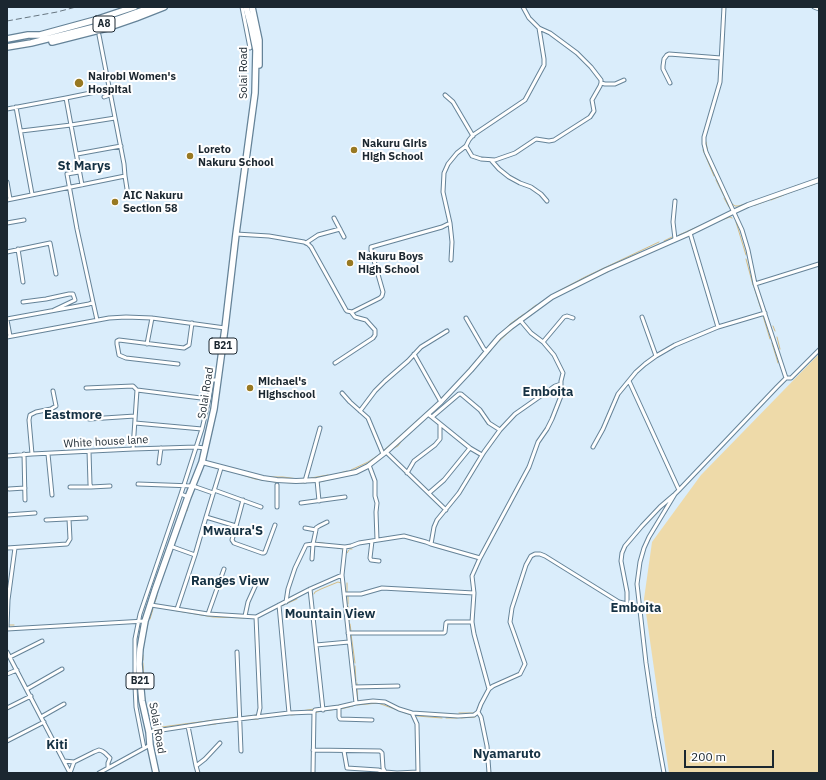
<!DOCTYPE html>
<style>
body{margin:0}
#map{position:relative;width:826px;height:780px;overflow:hidden;background:#daedfb;font-family:"IBM Plex Sans",sans-serif}
canvas{display:block}
.frame{position:absolute;inset:0;border:8px solid #1b2730;pointer-events:none}
.scale{position:absolute;left:684px;top:750px;width:90px;height:18px;box-sizing:border-box;border:2px solid #1b2730;border-top:0;padding-left:5px;font-size:12px;line-height:14px;white-space:nowrap;color:#1b2730;-webkit-text-stroke:3px #fff;paint-order:stroke}
</style>
<div id="map">
<canvas width="826" height="780"></canvas>
<div class="frame"></div>
<div class="scale">200 m</div>
</div>
<script>
const ctx = document.querySelector('canvas').getContext('2d');
ctx.lineJoin = 'round';
function fillPath(path, color) {
  ctx.fillStyle = color;
  ctx.fill(path, 'evenodd');
}
function poly(rows) {
  const path = new Path2D();
  for (const r of rows) {
    path.moveTo(r[0], r[1]);
    for (let i = 2; i < r.length; i += 2) path.lineTo(r[i], r[i + 1]);
  }
  return path;
}
function strokePath(path, color, width, dash) {
  ctx.strokeStyle = color;
  ctx.lineWidth = width;
  ctx.lineCap = dash ? 'butt' : 'round';
  ctx.setLineDash(dash || []);
  ctx.stroke(path);
}
function label(font, color, halo, rows, align = 'center') {
  ctx.font = font + ' "IBM Plex Sans",sans-serif';
  ctx.lineWidth = 4;
  ctx.setLineDash([]);
  ctx.textBaseline = 'middle';
  ctx.strokeStyle = halo;
  ctx.fillStyle = color;
  for (const [text, x, y, turn = 0] of rows) {
    ctx.save();
    ctx.translate(x, y);
    ctx.rotate((+turn || 0) * Math.PI / 180);
    ctx.textAlign = isNaN(turn) ? turn : align;
    if (halo) ctx.strokeText(text, 0, 0);
    ctx.fillText(text, 0, 0);
    ctx.restore();
  }
}
const green = poly([
 [819,354,819,773,669,773,644,599,652,542,701,475]
]);
const stream = poly([
 [706,142,708,153],
 [703,150,714,176],
 [716,180,724,196],
 [818,183,819,183],
 [795,186,803,184],
 [797,190,815,184],
 [786,194,794,191],
 [724,198,729,207],
 [771,200,784,195],
 [731,203,735,206,738,206,746,204],
 [758,204,769,200],
 [754,205,756,205],
 [744,209,751,206],
 [716,222,730,217,732,218],
 [736,222,746,255],
 [679,235,706,223],
 [664,241,672,237],
 [746,259,753,285],
 [600,275,608,272],
 [754,287,761,309],
 [555,293,585,277,659,242],
 [539,304,545,300],
 [545,304,554,298],
 [526,313,536,305],
 [763,316,770,339],
 [773,326,775,331],
 [7,331,7,334],
 [500,334,510,324,524,314],
 [777,337,780,349],
 [772,343,778,363],
 [476,361,483,352],
 [481,362,497,343,518,324],
 [460,379,474,363],
 [441,398,446,394],
 [447,398,468,376],
 [392,449,398,446,403,439],
 [383,451,439,401],
 [215,468,220,469],
 [351,470,368,462,380,454],
 [230,471,255,479,276,482,296,483],
 [340,473,347,471],
 [332,475,337,474],
 [271,477,283,477,298,479],
 [311,478,328,475],
 [319,482,337,478],
 [301,483,315,482],
 [187,511,189,503],
 [184,518,185,515],
 [181,526,182,523],
 [315,542,336,545],
 [337,548,343,549,343,551],
 [350,549,352,549],
 [347,553,349,550],
 [347,583,347,592],
 [314,594,315,592,321,589,338,582,341,583],
 [348,596,348,604],
 [155,602,157,596],
 [286,604,297,599],
 [281,606,284,605],
 [348,606,348,611],
 [172,610,213,617,244,618],
 [349,614,349,621],
 [150,619,153,609],
 [350,624,351,631],
 [9,625,14,625],
 [146,633,148,623],
 [351,634,355,663],
 [143,651,145,635],
 [143,660,143,655],
 [143,663,144,682],
 [355,666,356,681],
 [357,683,357,685],
 [144,684,144,690],
 [357,689,358,702],
 [144,693,145,699],
 [145,701,147,709],
 [357,705,378,703,411,715],
 [328,707,340,705],
 [341,709,353,706],
 [301,711,314,709],
 [316,713,317,712,337,709],
 [459,713,474,713],
 [291,715,301,714],
 [417,716,442,718],
 [241,717,257,715],
 [446,718,457,718],
 [461,718,475,717],
 [242,720,258,719],
 [219,723,238,721],
 [208,725,216,724],
 [151,727,152,729,159,728],
 [162,727,184,724,238,717]
]);
const street = poly([
 [242,7,250,48],
 [724,7,720,82,704,137,704,144,706,152,742,230,748,250,755,284,786,378],
 [814,7,819,9],
 [601,83,605,84,615,84,624,80],
 [670,83,663,69,663,66,664,59,667,55,669,54,721,58],
 [445,95,453,102,473,136],
 [104,97,107,96,107,90],
 [66,98,82,185],
 [16,107,32,194],
 [7,109,66,98,110,89],
 [21,131,71,125,115,118],
 [466,146,472,156,481,159,495,160,515,153,536,139,549,141,554,140,590,117,594,111,592,100,600,86,601,83,601,80,591,67,577,53,550,33,539,28],
 [77,154,121,146],
 [491,160,499,169,509,177,520,183,531,187,541,194,547,201],
 [125,176,127,189,126,193],
 [7,182,10,199],
 [7,200,125,176,124,164,99,35],
 [675,201,673,222,675,239],
 [334,218,344,237],
 [7,223,24,220],
 [450,223,452,242,451,260],
 [690,233,718,327],
 [236,234,269,236,304,242,308,244,311,247,346,310,347,311,352,312,380,298,382,296,383,292,371,250,371,247,442,227,450,223,443,192,444,173,448,164,457,153,466,146,469,140,473,135,525,100,544,65,544,59,539,28,529,18,523,7],
 [306,243,318,235,340,229],
 [18,249,23,282],
 [7,252,50,243,56,274],
 [755,284,819,264],
 [23,302,46,299,69,294,73,294,75,300,54,310],
 [93,302,97,320],
 [642,317,656,356],
 [466,318,484,349,487,351],
 [7,319,89,304,93,302,77,229,67,174,79,172],
 [7,320,10,336],
 [7,337,109,318,126,317,152,318,225,328],
 [543,342,564,317,567,316,573,318],
 [147,344,152,318],
 [414,354,441,402],
 [335,363,373,338,375,335,375,330,366,320,355,317,351,312],
 [178,364,126,358,119,355,117,344,117,341,119,340,184,348,189,345,192,323],
 [629,381,679,490],
 [86,388,133,386,137,390,133,449],
 [137,390,209,399],
 [342,393,350,402,368,418,383,454],
 [360,411,375,391,385,381,408,361,421,347,447,331],
 [428,414,470,448,482,455],
 [432,417,459,394,461,394,480,410,489,423,500,430],
 [89,419,135,416],
 [135,423,202,429],
 [593,447,603,429,618,394,636,372,645,364,656,356,675,345,718,327,765,313],
 [89,451,90,484,91,487,110,486],
 [386,452,446,510],
 [24,454,25,500],
 [32,454,29,420,30,415,36,412,51,409,56,406,53,391],
 [48,454,52,495],
 [7,456,32,454,133,449,196,447,205,448],
 [159,463,161,448],
 [369,465,375,481,375,496,377,503,376,512,377,540],
 [221,468,206,517,236,526,232,540,234,543,262,553,264,553,265,552,275,525],
 [407,473,414,461,435,445,440,439,440,424],
 [317,480,319,501],
 [305,481,320,428],
 [138,484,193,486,213,493],
 [70,487,91,487],
 [9,489,25,488],
 [214,490,261,507],
 [429,493,444,480,470,448],
 [188,497,181,494,202,429,209,399,212,381,213,380,218,380],
 [301,503,345,497],
 [277,507,277,485],
 [7,515,35,513],
 [46,520,86,518],
 [236,526,243,500],
 [305,528,316,530,313,544,312,559],
 [316,530,316,528,319,526,327,522],
 [372,541,370,558,371,560,379,561],
 [431,544,480,558],
 [170,546,195,555],
 [7,548,67,544,70,539,69,519],
 [310,589,323,710],
 [344,594,361,594,382,588,474,593],
 [286,602,288,589,295,568,306,545,313,544,345,547],
 [151,605,208,614,256,617,310,589,342,575],
 [279,605,289,713],
 [639,607,627,604,627,592,621,561,622,553,625,546,642,526,660,507,674,495],
 [177,609,195,555,206,517],
 [208,614,224,569],
 [245,616,248,602,258,580],
 [256,617,260,708,258,717],
 [7,627,8,600,15,548],
 [7,629,145,621],
 [348,633,444,633,445,632,446,623,447,622,472,622],
 [316,645,349,642],
 [7,652,70,773],
 [237,652,241,751],
 [10,657,42,641],
 [7,674,17,670],
 [354,687,398,686],
 [27,689,62,669],
 [489,689,474,634,472,622,474,593,472,576,480,558,529,467,538,442,547,429,552,419,561,396,561,381,563,373,554,355,543,342,531,333,520,320],
 [356,703,342,575,345,547,351,546,359,543,404,536,426,542,431,544,434,527,437,520,459,493,484,452,500,430,515,414,555,386,561,384],
 [339,707,339,717,340,719,372,720],
 [7,708,31,696],
 [478,712,481,717,487,746,489,773],
 [412,713,417,724,418,773],
 [41,717,64,704],
 [188,726,196,766],
 [149,732,214,722,289,713,314,712,315,710,339,707,356,703,373,701,385,702,399,709,412,713,458,716,474,715,478,712,481,704,489,689,493,686,520,674,525,664,510,622,512,608,526,565,531,556,535,554,540,554,545,556,619,602,627,604],
 [7,741,44,722],
 [144,748,136,707,135,686,135,639,140,614,181,494],
 [313,750,380,751,382,753,383,768,385,772,397,773,418,772],
 [344,751,347,768,378,770,385,772],
 [64,761,74,762,94,752,99,750,102,751,105,753,110,758,108,763,108,768],
 [70,773,74,762],
 [99,773,150,745],
 [198,773,196,766,205,759,220,743],
 [313,773,314,712],
 [664,773,654,718,646,663,637,584,640,562,644,548,649,537,675,494,679,490,777,387,786,378,791,378,819,350]
]);
const secondary = poly([
 [202,462,263,478,277,480,296,481,317,480,356,472,368,466,386,452,441,402,471,370,499,337,511,327,552,297,606,270,688,234,733,212,748,205,819,180]
]);
const highway = poly([
 [252,7,259,40,259,65],
 [7,39,28,35,40,35,95,20,134,7],
 [52,42,107,28,136,18,164,7],
 [7,47,31,43,95,27,121,18,152,7],
 [156,773,150,745,149,732,142,701,141,690,139,664,140,649,145,621,155,590,188,497,202,462,214,409,225,328,236,234,255,93,256,50,251,26,246,7]
]);
const rail = poly([
 [7,21,57,12,76,7]
]);
const markers = [
 [79,83,5,"#987922"],
 [354,150,4,"#987922"],
 [190,156,4,"#987922"],
 [115,202,4,"#987922"],
 [350,263,4,"#987922"],
 [250,388,4,"#987922"]
];
const shields = [
 [104,24,22],
 [223,346,28],
 [140,681,28]
];
const shieldNames = [
 ["A8",104,24],
 ["B21",223,346],
 ["B21",140,681]
];
const streetNames = [
 ["Solai Road",244,73,-90],
 ["Solai Road",206,393,-81],
 ["White house lane",106,442,-3],
 ["Solai Road",157,728,80]
];
const poiNames = [
 ["Nairobi Women's",88,77],
 ["Hospital",88,90],
 ["Nakuru Girls",362,144],
 ["High School",362,157],
 ["Loreto",198,150],
 ["Nakuru School",198,163],
 ["AIC Nakuru",123,196],
 ["Section 58",123,209],
 ["Nakuru Boys",358,257],
 ["High School",358,270],
 ["Michael's",258,382],
 ["Highschool",258,395]
];
const quarterNames = [
 ["St Marys",84,166],
 ["Emboita",548,392],
 ["Eastmore",73,415],
 ["Mwaura'S",233,531],
 ["Ranges View",230,581],
 ["Emboita",636,608],
 ["Mountain View",330,614],
 ["Kiti",57,745],
 ["Nyamaruto",507,754]
];
fillPath(green, '#eedaa9');
strokePath(stream, '#d5bd85', 1);
strokePath(street, '#658398', 5);
strokePath(secondary, '#658398', 6);
strokePath(highway, '#658398', 8);
strokePath(street, '#fff', 3);
strokePath(secondary, '#fff', 4);
strokePath(highway, '#fff', 5.5);
strokePath(rail, '#677681', 1, [6, 3]);
for (const [x, y, r, color] of markers) {
  const dot = new Path2D();
  dot.arc(x, y, r, 0, 2 * Math.PI);
  ctx.fillStyle = color;
  ctx.fill(dot);
  strokePath(dot, '#fff', 1.5);
}
for (const [x, y, w] of shields) {
  const box = new Path2D();
  box.roundRect(x - w / 2, y - 8, w, 16, 3);
  ctx.fillStyle = '#fff';
  ctx.fill(box);
  strokePath(box, '#1b2730', 1);
}
label('bold 10px', '#1b2730', null, shieldNames);
label('11px', '#1b2730', '#fff', streetNames);
label('bold 11px', '#1b2730', '#fff', poiNames, 'left');
label('bold 13px', '#163244', '#fff', quarterNames);
</script>
